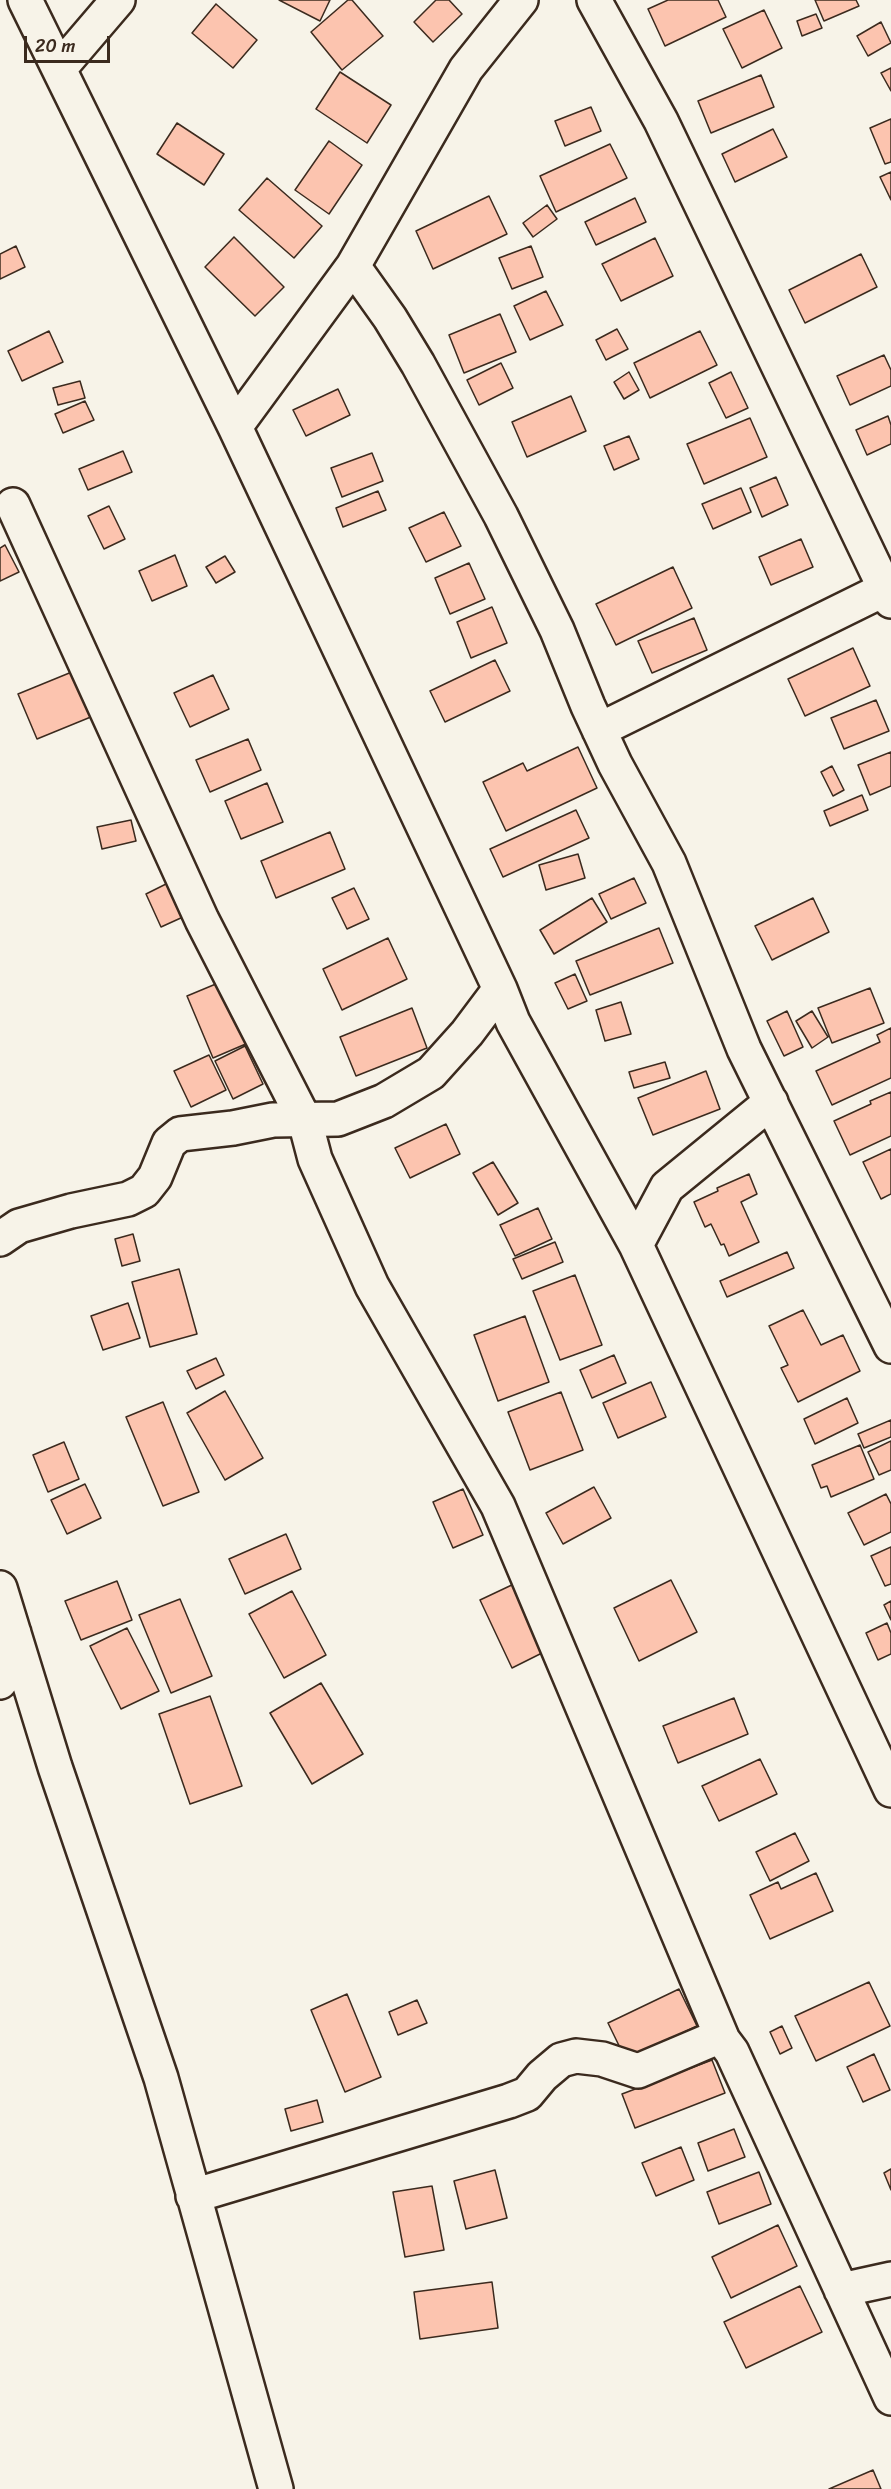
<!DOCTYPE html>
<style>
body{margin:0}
#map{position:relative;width:891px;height:2489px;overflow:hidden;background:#f7f3e8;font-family:Sriracha,sans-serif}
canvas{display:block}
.scale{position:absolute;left:24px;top:36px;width:86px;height:27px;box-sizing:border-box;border:3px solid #3b2a1e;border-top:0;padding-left:8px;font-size:18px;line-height:21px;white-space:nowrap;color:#3b2a1e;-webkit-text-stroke:4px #f7f3e8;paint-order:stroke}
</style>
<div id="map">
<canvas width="891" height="2489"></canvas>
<div class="scale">20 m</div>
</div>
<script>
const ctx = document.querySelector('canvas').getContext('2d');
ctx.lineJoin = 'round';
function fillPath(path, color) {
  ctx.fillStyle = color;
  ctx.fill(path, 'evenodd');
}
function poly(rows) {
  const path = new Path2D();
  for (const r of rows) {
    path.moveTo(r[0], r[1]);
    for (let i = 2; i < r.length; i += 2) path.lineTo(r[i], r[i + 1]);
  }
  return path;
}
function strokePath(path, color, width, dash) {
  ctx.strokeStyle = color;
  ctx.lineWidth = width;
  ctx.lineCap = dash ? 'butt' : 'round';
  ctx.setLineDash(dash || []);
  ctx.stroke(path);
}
const building = poly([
 [279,0,330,0,320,21,279,0],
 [348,0,352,0,383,36,342,70,311,32,348,0],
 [436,0,449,0,462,14,433,42,414,22,436,0],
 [668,0,718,0,726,17,665,46,648,9,668,0],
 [815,0,856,0,859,6,824,21,815,0],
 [216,4,257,40,233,68,192,33,216,4],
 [764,10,782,48,742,68,723,29,764,10],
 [816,14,822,28,802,36,797,21,816,14],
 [881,22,891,43,868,56,857,36,881,22],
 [891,68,891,91,881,73,891,68],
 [340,72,391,105,367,143,316,109,340,72],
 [761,75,774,107,711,133,698,101,761,75],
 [591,107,601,131,565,146,555,121,591,107],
 [891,119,891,162,885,164,870,128,891,119],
 [177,123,224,154,204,185,157,154,177,123],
 [773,129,787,157,735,182,722,154,773,129],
 [329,141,362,165,329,214,295,190,329,141],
 [610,144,627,178,556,212,540,176,610,144],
 [891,172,891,200,880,177,891,172],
 [267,178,322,226,294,258,239,210,267,178],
 [489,196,507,234,433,269,416,231,489,196],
 [635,198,646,222,596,245,585,222,635,198],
 [547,205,557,219,533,237,523,223,547,205],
 [234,237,284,287,255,316,205,267,234,237],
 [655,238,673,276,621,301,602,264,655,238],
 [16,246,25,267,0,279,0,254,16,246],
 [531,246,543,277,512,289,499,258,531,246],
 [861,254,877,287,805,323,789,290,861,254],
 [546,291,563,325,530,340,514,306,546,291],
 [500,314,516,352,464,373,449,335,500,314],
 [617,329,628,349,606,360,596,340,617,329],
 [49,331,63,362,22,381,8,351,49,331],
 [700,331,717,365,650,398,634,363,700,331],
 [884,355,891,370,891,386,850,405,837,376,884,355],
 [501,363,513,388,479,405,467,380,501,363],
 [629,372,639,390,624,399,614,382,629,372],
 [731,372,748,408,726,418,709,383,731,372],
 [80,381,85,398,58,405,53,388,80,381],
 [338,389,350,415,306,436,293,410,338,389],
 [571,396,586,431,527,457,512,422,571,396],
 [85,401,94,420,63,433,55,414,85,401],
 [888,416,891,425,891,444,867,455,856,430,888,416],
 [750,418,767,457,704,484,687,444,750,418],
 [629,436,639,459,614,470,604,446,629,436],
 [123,451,132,472,88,490,79,469,123,451],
 [372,453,383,481,342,497,331,468,372,453],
 [776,477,788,505,762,517,750,488,776,477],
 [741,488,751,512,713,529,702,504,741,488],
 [378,491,386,510,343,527,336,508,378,491],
 [109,506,125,539,104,549,88,516,109,506],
 [444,512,461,546,426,562,409,528,444,512],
 [801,539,813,567,771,585,759,557,801,539],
 [5,545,19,572,0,581,0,548,5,545],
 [175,555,187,586,152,601,139,571,175,555],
 [225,556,235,572,216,583,206,567,225,556],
 [469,563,485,599,450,614,435,578,469,563],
 [673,567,692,608,616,645,596,604,673,567],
 [492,607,507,643,471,658,457,622,492,607],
 [694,618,707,650,652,673,638,641,694,618],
 [853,648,870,686,805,716,788,679,853,648],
 [495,660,510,691,445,722,430,691,495,660],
 [84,667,103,712,37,739,18,694,84,667],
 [213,675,229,709,190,727,174,693,213,675],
 [876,700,889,731,844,749,831,718,876,700],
 [248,739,261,770,210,792,196,760,248,739],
 [578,747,597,788,506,831,483,782,523,763,527,771,578,747],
 [891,752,891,786,870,795,858,765,891,752],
 [832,766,844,790,833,796,821,772,832,766],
 [267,783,283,822,241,839,225,801,267,783],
 [862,795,868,810,830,826,824,811,862,795],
 [576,810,589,838,503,877,490,849,576,810],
 [131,820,136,841,102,849,97,827,131,820],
 [330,832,345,869,276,898,261,861,330,832],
 [578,854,585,878,546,890,539,865,578,854],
 [634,878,646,903,611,919,599,894,634,878],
 [168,883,183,917,161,927,146,894,168,883],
 [354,888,369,919,347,929,332,898,354,888],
 [592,898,607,922,554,954,540,930,592,898],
 [813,898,829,932,772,960,755,926,813,898],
 [659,928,673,963,590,995,576,961,659,928],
 [388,938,407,979,342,1010,323,969,388,938],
 [575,974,587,1001,568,1009,555,983,575,974],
 [223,981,248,1043,213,1058,187,996,223,981],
 [870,988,884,1023,832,1043,818,1008,870,988],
 [621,1002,631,1034,605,1041,596,1010,621,1002],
 [412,1008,427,1048,356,1076,340,1037,412,1008],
 [787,1011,803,1047,784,1056,767,1021,787,1011],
 [812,1011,828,1037,812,1048,796,1021,812,1011],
 [891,1028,891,1078,832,1105,816,1071,880,1042,877,1035,891,1028],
 [245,1046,263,1084,233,1099,215,1061,245,1046],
 [209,1055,226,1090,191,1107,174,1071,209,1055],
 [665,1062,670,1078,634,1088,629,1072,665,1062],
 [706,1071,720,1109,653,1135,638,1098,706,1071],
 [891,1092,891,1136,850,1155,834,1121,871,1104,870,1101,891,1092],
 [446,1124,460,1154,410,1178,395,1148,446,1124],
 [891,1149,891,1194,881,1199,863,1162,891,1149],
 [493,1162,518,1203,498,1215,473,1173,493,1162],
 [749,1174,757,1194,741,1202,759,1242,729,1256,724,1244,721,1245,711,1224,705,1227,694,1202,718,1191,717,1188,749,1174],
 [538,1208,552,1239,515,1256,500,1225,538,1208],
 [133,1234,140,1261,122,1266,115,1239,133,1234],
 [555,1242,563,1262,522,1279,513,1259,555,1242],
 [787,1252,794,1268,727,1297,720,1281,787,1252],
 [179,1269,197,1334,150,1347,132,1282,179,1269],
 [575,1275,602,1345,560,1360,533,1291,575,1275],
 [128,1303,140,1338,103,1350,91,1316,128,1303],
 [803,1310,821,1345,843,1335,860,1371,798,1402,781,1368,788,1365,769,1326,803,1310],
 [525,1316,549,1382,498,1401,474,1335,525,1316],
 [614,1355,626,1383,592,1398,580,1370,614,1355],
 [216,1358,224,1375,196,1389,187,1371,216,1358],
 [651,1382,666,1417,618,1438,603,1403,651,1382],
 [225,1391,263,1458,225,1480,187,1413,225,1391],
 [561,1392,583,1450,530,1470,508,1412,561,1392],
 [847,1398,858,1423,815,1444,804,1419,847,1398],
 [163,1402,199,1492,163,1506,126,1417,163,1402],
 [891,1420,891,1437,864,1448,858,1434,891,1420],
 [891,1441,891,1470,879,1475,868,1452,891,1441],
 [64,1442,79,1479,48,1492,33,1455,64,1442],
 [860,1445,874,1479,831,1497,827,1486,821,1488,812,1465,860,1445],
 [85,1484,101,1518,67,1534,51,1500,85,1484],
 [594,1487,611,1518,563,1544,546,1513,594,1487],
 [463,1489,483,1535,453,1548,433,1502,463,1489],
 [886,1494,891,1504,891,1532,864,1545,848,1513,886,1494],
 [286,1534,301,1569,245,1594,229,1559,286,1534],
 [891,1547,891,1584,885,1586,871,1556,891,1547],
 [671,1580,697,1632,639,1661,614,1608,671,1580],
 [117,1581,132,1620,81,1640,65,1601,117,1581],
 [516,1583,548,1650,512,1668,480,1600,516,1583],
 [292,1591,326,1655,284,1678,249,1614,292,1591],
 [180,1599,212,1676,171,1693,139,1615,180,1599],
 [891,1601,891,1620,884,1605,891,1601],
 [887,1623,891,1633,891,1654,878,1660,866,1633,887,1623],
 [127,1628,159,1691,121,1709,90,1646,127,1628],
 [321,1683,363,1754,312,1784,270,1713,321,1683],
 [210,1696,242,1786,190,1804,159,1714,210,1696],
 [734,1698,748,1734,678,1763,663,1726,734,1698],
 [760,1759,777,1794,719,1821,702,1786,760,1759],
 [795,1833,809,1861,770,1881,756,1852,795,1833],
 [816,1873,833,1911,770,1939,750,1895,778,1882,781,1889,816,1873],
 [869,1982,890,2026,816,2061,795,2016,869,1982],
 [679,1989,697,2026,626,2060,608,2023,679,1989],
 [347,1994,381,2077,345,2092,311,2010,347,1994],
 [417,2000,427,2023,398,2035,389,2012,417,2000],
 [782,2026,792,2048,780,2054,770,2032,782,2026],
 [874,2054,890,2090,863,2102,847,2067,874,2054],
 [712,2060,725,2093,635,2128,622,2094,712,2060],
 [317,2100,323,2122,291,2131,285,2109,317,2100],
 [734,2129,745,2157,708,2171,698,2143,734,2129],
 [681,2147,694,2180,656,2196,642,2163,681,2147],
 [891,2169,891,2190,884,2173,891,2169],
 [495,2170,507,2218,466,2229,454,2181,495,2170],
 [759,2172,771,2204,719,2224,707,2192,759,2172],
 [432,2186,444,2250,405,2257,393,2192,432,2186],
 [778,2225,797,2266,731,2298,712,2257,778,2225],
 [492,2282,498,2328,420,2339,414,2292,492,2282],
 [800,2286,822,2332,746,2368,724,2322,800,2286],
 [873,2470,881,2489,829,2489,873,2470]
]);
const minor = poly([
 [25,0,235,427,500,989,513,1022,636,1245,891,1790],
 [594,0,661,121,891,601],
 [59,69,118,0],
 [353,266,390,318,418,364,501,516,557,630,588,706,615,764,669,863,744,1049,891,1346],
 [235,427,353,266,466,69,521,0],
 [13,505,202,920,305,1121,315,1159,372,1286,498,1506,723,2040],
 [599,730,885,589],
 [0,1239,19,1226,71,1211,128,1199,144,1191,155,1177,169,1143,180,1134,233,1128,273,1120,338,1119,384,1101,431,1073,467,1033,500,989],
 [636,1245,667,1187,771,1102],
 [0,1588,55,1767,161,2078,276,2489],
 [0,1682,14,1633],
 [193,2196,509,2101,527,2094,542,2076,561,2060,576,2056,602,2059,638,2071,711,2040,723,2040,732,2052,891,2398],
 [841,2290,891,2279]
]);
fillPath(building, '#fcc4af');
strokePath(building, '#3b2a1e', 1.5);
strokePath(minor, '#3b2a1e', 38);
strokePath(minor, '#f7f3e8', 33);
</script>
